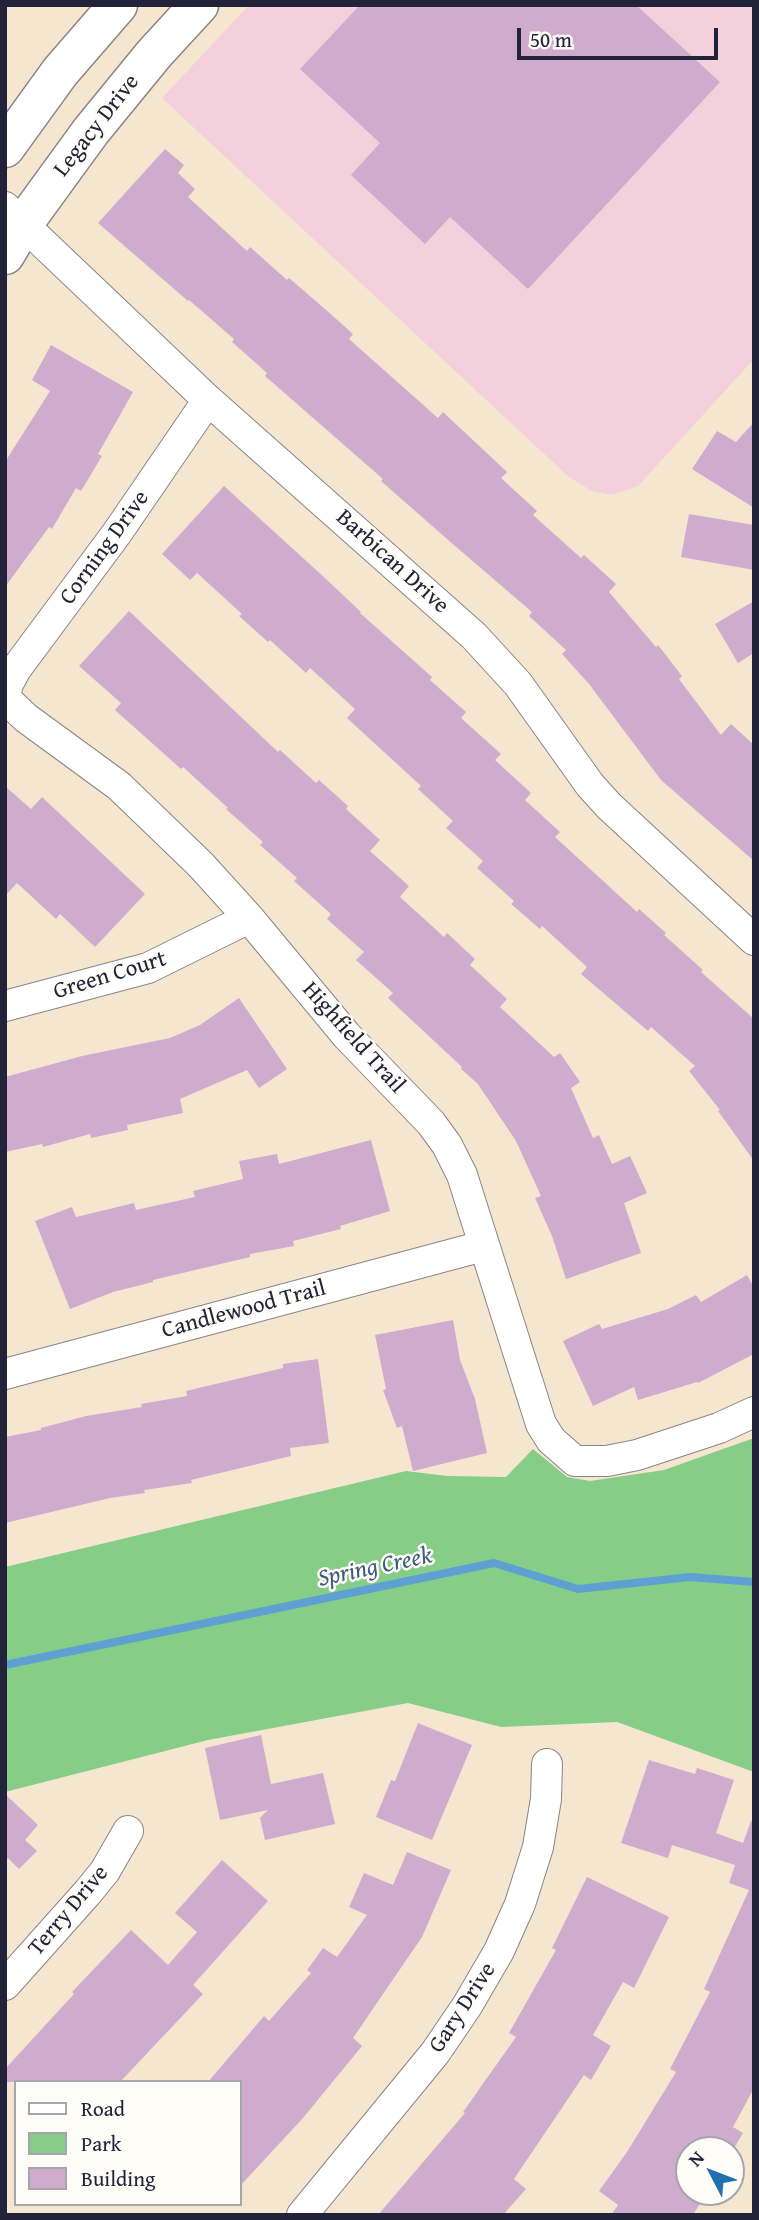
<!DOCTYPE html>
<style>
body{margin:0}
#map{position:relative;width:759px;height:2220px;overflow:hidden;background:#f5e6d0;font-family:"Gentium Book Plus",serif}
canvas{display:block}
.frame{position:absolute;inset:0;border:7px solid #22223b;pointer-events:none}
.legend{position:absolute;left:14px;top:2080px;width:228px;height:126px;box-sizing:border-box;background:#fdfcf7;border:2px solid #a5a5ac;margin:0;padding:9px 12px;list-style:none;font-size:21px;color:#22223b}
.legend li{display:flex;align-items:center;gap:14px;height:35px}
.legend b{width:35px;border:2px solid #a5a5ac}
.north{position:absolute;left:675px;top:2136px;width:70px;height:70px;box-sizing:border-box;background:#fdfcf7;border:2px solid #a5a5ac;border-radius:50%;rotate:312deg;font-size:19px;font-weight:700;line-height:28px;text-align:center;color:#22223b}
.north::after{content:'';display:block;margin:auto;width:24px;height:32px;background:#1f6fb2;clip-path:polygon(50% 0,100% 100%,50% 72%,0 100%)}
.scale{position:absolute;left:517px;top:28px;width:201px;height:32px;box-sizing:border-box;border:4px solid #22223b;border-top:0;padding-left:9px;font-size:21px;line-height:24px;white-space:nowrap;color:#22223b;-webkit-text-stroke:5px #fdfcf7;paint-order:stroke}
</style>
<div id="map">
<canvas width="759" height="2220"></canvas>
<div class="frame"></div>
<ul class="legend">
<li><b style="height:9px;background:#fff"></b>Road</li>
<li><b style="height:19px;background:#86cd88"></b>Park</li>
<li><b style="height:19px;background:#cfacce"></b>Building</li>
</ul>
<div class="north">N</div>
<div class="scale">50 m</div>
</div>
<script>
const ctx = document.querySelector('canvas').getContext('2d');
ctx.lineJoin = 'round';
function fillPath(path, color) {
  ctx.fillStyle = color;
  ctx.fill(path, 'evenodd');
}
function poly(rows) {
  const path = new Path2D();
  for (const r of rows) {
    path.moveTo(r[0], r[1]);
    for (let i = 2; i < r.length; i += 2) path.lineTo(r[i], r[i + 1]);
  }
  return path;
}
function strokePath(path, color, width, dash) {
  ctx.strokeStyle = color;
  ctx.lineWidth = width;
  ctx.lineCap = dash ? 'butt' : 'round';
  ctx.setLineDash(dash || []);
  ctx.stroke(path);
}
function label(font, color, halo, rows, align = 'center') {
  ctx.font = font + ' "Gentium Book Plus",serif';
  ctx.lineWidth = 5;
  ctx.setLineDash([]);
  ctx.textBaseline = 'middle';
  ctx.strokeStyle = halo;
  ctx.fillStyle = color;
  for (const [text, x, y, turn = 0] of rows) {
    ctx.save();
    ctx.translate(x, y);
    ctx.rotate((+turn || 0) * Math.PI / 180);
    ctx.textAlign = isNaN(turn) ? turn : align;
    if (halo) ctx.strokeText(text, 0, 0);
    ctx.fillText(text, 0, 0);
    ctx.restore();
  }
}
const built = poly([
 [249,5,754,5,754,359,638,486,612,495,592,491,569,477,162,98]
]);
const green = poly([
 [754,1438,754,1772,617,1722,501,1727,408,1703,208,1740,5,1792,5,1567,406,1471,447,1476,506,1477,533,1449,567,1477,590,1481,664,1470]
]);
const stream = poly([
 [5,1665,494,1563,578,1589,690,1577,754,1582]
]);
const building = poly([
 [360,5,636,5,720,82,528,289,450,217,425,244,351,175,380,143,300,69],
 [165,149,184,165,178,173,195,189,188,197,247,251,250,247,287,280,289,278,325,309,353,334,349,339,438,418,443,412,507,472,501,478,537,511,533,515,581,558,584,555,616,584,609,592,656,647,658,645,682,676,679,679,721,735,731,724,754,745,754,861,661,780,589,684,562,654,566,650,529,616,532,612,447,539,381,481,383,479,265,376,267,373,232,342,234,339,189,300,188,301,98,223],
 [51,345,133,392,98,454,102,456,81,491,76,488,52,529,49,527,5,587,5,462,50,391,32,380],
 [754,422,754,508,692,469,717,431,736,442],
 [224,486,326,579,361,612,360,613,432,677,430,680,466,712,461,718,501,754,495,760,531,793,525,800,560,832,555,837,637,912,639,909,666,933,664,935,703,970,701,972,754,1019,754,1161,718,1111,720,1110,689,1071,695,1066,651,1027,648,1031,581,974,587,967,542,926,540,929,511,904,514,901,477,868,483,861,446,828,453,821,418,789,421,786,347,718,355,709,310,668,306,673,270,640,268,642,239,616,242,614,197,573,190,580,162,554],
 [689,514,754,525,754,570,681,557],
 [754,601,754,653,738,663,715,624],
 [129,611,278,752,280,750,316,783,319,780,348,806,346,809,380,840,370,851,409,886,400,897,444,937,447,933,475,959,470,965,507,999,500,1007,554,1057,560,1053,580,1082,571,1088,593,1138,599,1135,612,1164,630,1156,647,1193,624,1203,641,1253,566,1279,552,1236,535,1198,541,1196,516,1141,478,1084,461,1069,462,1067,388,998,393,993,356,960,364,952,327,919,331,914,294,881,297,878,260,845,263,842,226,809,228,808,183,767,181,769,115,710,121,703,79,666],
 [5,786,31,809,42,797,145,894,95,947,60,914,56,919,17,883,5,896],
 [239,998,287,1069,259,1088,247,1070,180,1099,183,1113,127,1125,128,1130,91,1138,90,1134,43,1147,42,1144,5,1152,5,1077,82,1056,170,1038,200,1025],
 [371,1140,390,1211,340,1226,341,1229,293,1241,294,1246,250,1254,250,1257,153,1280,153,1282,113,1292,70,1309,35,1221,72,1207,76,1217,134,1203,136,1210,195,1197,193,1191,243,1179,239,1161,277,1154,279,1164],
 [747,1275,754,1287,754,1354,698,1383,697,1382,638,1400,634,1387,593,1406,563,1341,599,1324,602,1329,668,1309,696,1295,701,1302],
 [453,1320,460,1360,475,1399,487,1453,413,1471,402,1426,397,1428,383,1390,386,1389,375,1335],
 [318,1359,329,1443,290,1448,291,1456,191,1480,192,1483,144,1490,145,1493,110,1498,5,1523,5,1437,41,1430,41,1428,86,1416,142,1407,141,1404,187,1396,186,1391,283,1368,283,1364],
 [418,1723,472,1745,432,1840,376,1817,391,1780,395,1781],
 [261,1735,271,1784,323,1773,335,1824,265,1840,260,1818,268,1810,220,1820,205,1748],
 [649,1760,695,1774,697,1768,734,1780,716,1833,743,1843,751,1821,754,1822,754,2088,733,2127,743,2133,733,2150,689,2150,689,2192,707,2192,693,2215,611,2215,618,2205,599,2191,627,2152,676,2072,670,2069,710,1992,704,1989,749,1890,729,1883,735,1865,672,1845,668,1858,621,1843],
 [5,1794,38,1825,25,1840,37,1851,19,1869,8,1858,5,1862],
 [407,1852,451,1870,422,1937,353,2038,362,2046,303,2118,240,2186,240,2082,208,2082,264,2016,269,2021,311,1973,307,1970,323,1948,337,1957,367,1915,349,1907,364,1873,393,1885],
 [222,1860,268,1901,193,1985,203,1994,120,2082,5,2082,5,2069,74,1994,72,1992,131,1930,168,1965,197,1932,175,1913],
 [587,1877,669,1917,634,1988,623,1982,593,2035,611,2046,591,2080,584,2075,514,2179,526,2189,503,2215,378,2215,465,2113,463,2112,516,2037,509,2033,556,1950,552,1948]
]);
const minor = poly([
 [5,207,208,400,474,636,518,684,590,785,609,806,754,940],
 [5,696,8,684,16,669,117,533,208,400],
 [5,698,26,718,119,786,201,865,249,918,347,1036,431,1123,447,1145,462,1175,541,1424,551,1440,575,1461,607,1461,637,1455,719,1428,754,1412],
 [5,1006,148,968,249,918],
 [5,1374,483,1246],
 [5,1985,88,1892,105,1871,128,1831],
 [302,2215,435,2053,467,2006,499,1951,520,1904,538,1847,546,1799,547,1764]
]);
const secondary = poly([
 [5,148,60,72,118,5],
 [5,255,24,223,91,131,154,54,199,5]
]);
const streetNames = [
 ["Legacy Drive",97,126,-52],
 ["Corning Drive",105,548,-54],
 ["Barbican Drive",392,562,42],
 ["Green Court",110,976,-17],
 ["Highfield Trail",353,1038,48],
 ["Candlewood Trail",244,1310,-15],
 ["Terry Drive",69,1911,-50],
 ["Gary Drive",463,2008,-57]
];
const waterNames = [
 ["Spring Creek",375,1568,-12]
];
fillPath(built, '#f4cfdc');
fillPath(green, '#86cd88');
strokePath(stream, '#5fa0d2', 8);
fillPath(building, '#cfacce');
strokePath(minor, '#8c8486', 32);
strokePath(secondary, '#8c8486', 41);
strokePath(minor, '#fff', 30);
strokePath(secondary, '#fff', 38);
label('23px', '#22223b', '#fdfcf7', streetNames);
label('italic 24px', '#3d5b7f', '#fdfcf7', waterNames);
</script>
